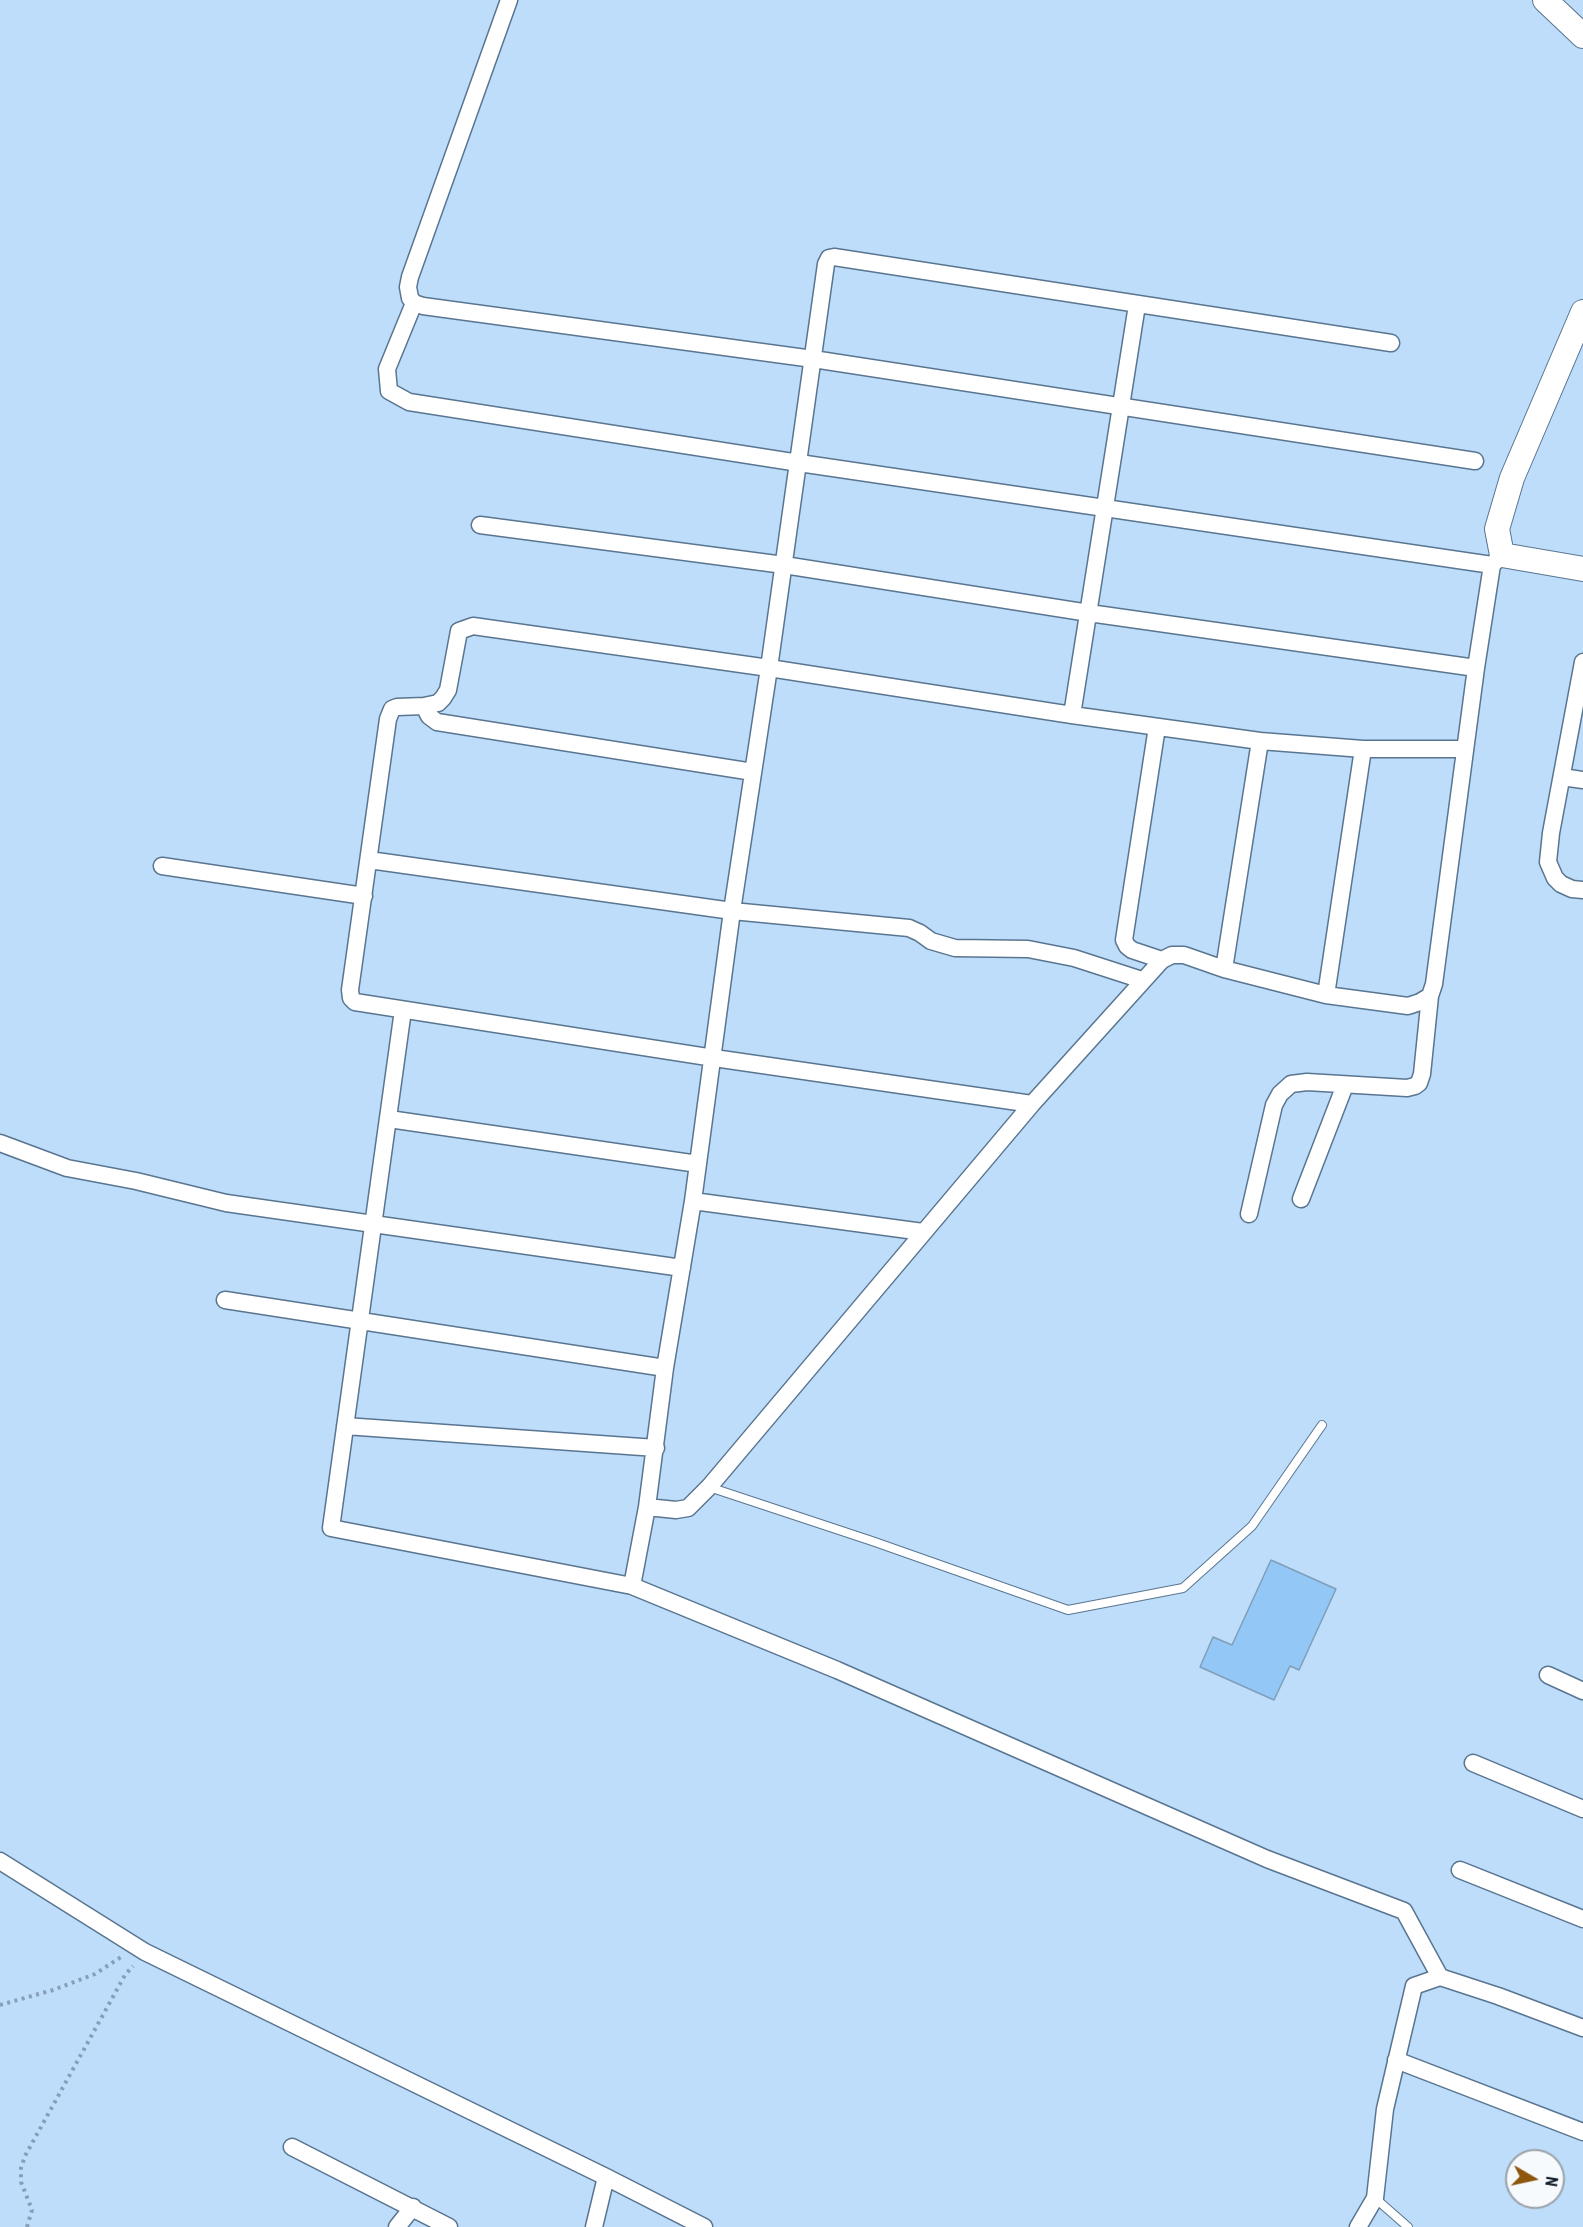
<!DOCTYPE html>
<style>
body{margin:0}
#map{position:relative;width:1583px;height:2227px;overflow:hidden;background:#bdddfa;font-family:"Roboto Condensed",sans-serif}
canvas{display:block}
.north{position:absolute;left:1505px;top:2149px;width:60px;height:60px;box-sizing:border-box;background:#f6fafd;border:2px solid #9ba2a9;border-radius:50%;rotate:99deg;font-size:16px;font-weight:700;line-height:24px;text-align:center;color:#131f2a}
.north::after{content:'';display:block;margin:auto;width:21px;height:27px;background:#8f570e;clip-path:polygon(50% 0,100% 100%,50% 72%,0 100%)}
</style>
<div id="map">
<canvas width="1583" height="2227"></canvas>
<div class="north">N</div>
</div>
<script>
const ctx = document.querySelector('canvas').getContext('2d');
ctx.lineJoin = 'round';
function fillPath(path, color) {
  ctx.fillStyle = color;
  ctx.fill(path, 'evenodd');
}
function poly(rows) {
  const path = new Path2D();
  for (const r of rows) {
    path.moveTo(r[0], r[1]);
    for (let i = 2; i < r.length; i += 2) path.lineTo(r[i], r[i + 1]);
  }
  return path;
}
function strokePath(path, color, width, dash) {
  ctx.strokeStyle = color;
  ctx.lineWidth = width;
  ctx.lineCap = dash ? 'butt' : 'round';
  ctx.setLineDash(dash || []);
  ctx.stroke(path);
}
const building = poly([
 [1271,1560,1336,1589,1299,1670,1290,1666,1274,1700,1200,1667,1213,1637,1232,1645,1271,1560]
]);
const path = poly([
 [0,2005,53,1990,95,1974,121,1957],
 [27,2227,32,2210,21,2182,21,2168,25,2156,125,1975,133,1966]
]);
const lane = poly([
 [709,1487,872,1541,1068,1610,1183,1588,1252,1526,1322,1425],
 [1375,2198,1408,2227]
]);
const street = poly([
 [509,0,410,277,408,287,410,298,414,303,423,306,813,359,1475,461],
 [414,303,387,369,389,391,409,402,799,463,1492,565],
 [480,525,784,565,1089,613,1476,668],
 [1583,662,1551,833,1548,862,1555,878,1561,884,1572,889,1583,890],
 [424,706,429,716,437,722,753,772],
 [1072,715,1137,305],
 [1157,727,1124,940,1127,946,1132,950,1162,960],
 [1562,777,1583,780],
 [369,860,732,911,909,928,920,933,931,941,955,948,1028,949,1074,958,1142,980],
 [162,866,364,896],
 [1224,969,1260,741],
 [1326,995,1363,749],
 [403,1010,331,1528,632,1586,837,1670,1267,1859,1404,1911,1440,1977],
 [1032,1104,714,1058,355,1002,351,998,350,990,388,719,392,709,397,707,424,706,438,703,443,698,448,690,459,631,473,626,769,668,1072,715,1260,741,1363,749,1465,749],
 [389,1119,698,1164],
 [0,1143,67,1168,136,1181,226,1203,682,1268],
 [1301,1199,1345,1085],
 [693,1201,923,1232],
 [1249,1214,1274,1105,1280,1094,1291,1084,1307,1082,1407,1088,1415,1086,1419,1083,1422,1074,1430,996],
 [225,1300,665,1368],
 [345,1426,656,1448],
 [647,1507,676,1510,688,1508,709,1487,1032,1104,1162,960,1172,955,1184,955,1224,969,1326,995,1408,1006,1420,1002,1430,996,1434,984,1476,668,1492,565,1502,555],
 [632,1586,647,1507,665,1368,693,1201,732,911,769,668,826,264,829,258,834,257,1391,343],
 [1548,1675,1583,1691],
 [1473,1763,1583,1809],
 [0,1861,145,1952,606,2177,704,2227],
 [1460,1870,1583,1919],
 [1396,2060,1583,2132],
 [292,2147,449,2227],
 [397,2227,413,2207],
 [594,2227,606,2177],
 [1358,2227,1375,2198,1385,2109,1414,1986,1440,1977,1498,1996,1583,2028]
]);
const secondary = poly([
 [1545,0,1583,36],
 [1583,312,1512,478,1497,529,1502,555,1583,569]
]);
fillPath(building, '#92c7f6');
strokePath(building, '#7f9eb9', 1.5);
strokePath(lane, '#597590', 10);
strokePath(street, '#597590', 19);
strokePath(secondary, '#597590', 26);
strokePath(path, '#869fb6', 4, [3, 4.5]);
strokePath(lane, '#fff', 8);
strokePath(street, '#fff', 16);
strokePath(secondary, '#fff', 24);
</script>
